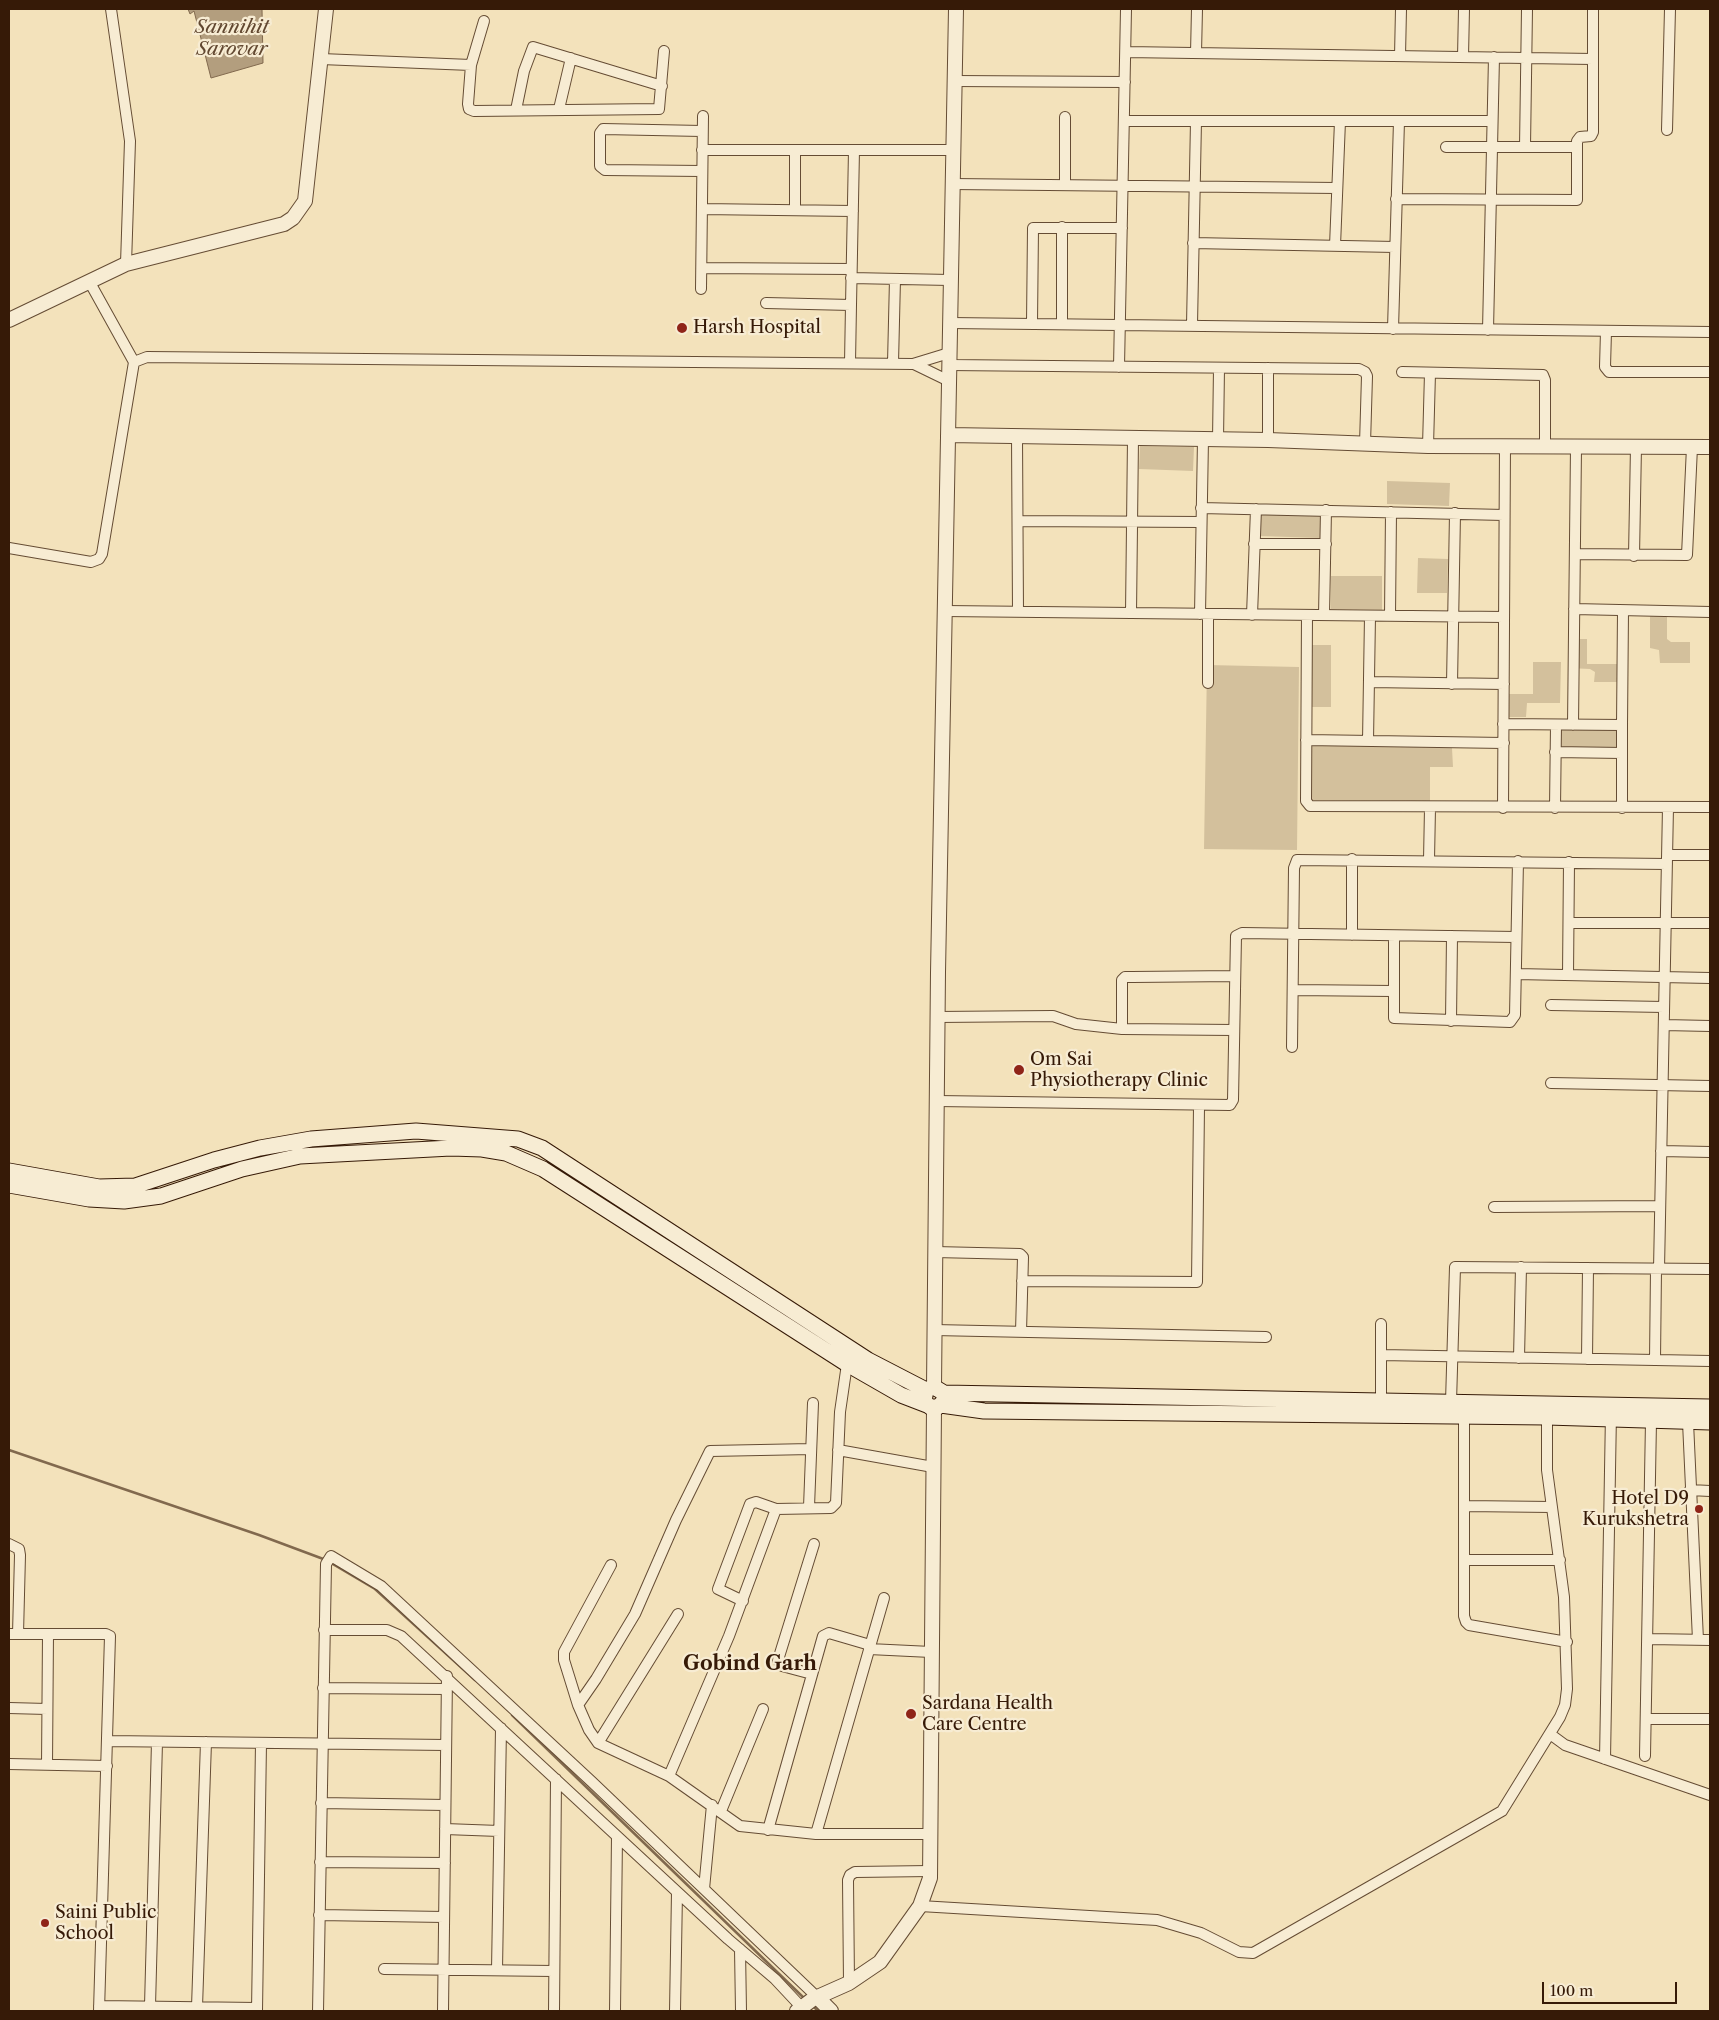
<!DOCTYPE html>
<style>
body{margin:0}
#map{position:relative;width:1719px;height:2020px;overflow:hidden;background:#f3e2bb;font-family:"Libre Caslon Text",serif}
canvas{display:block}
.frame{position:absolute;inset:0;border:10px solid #361a07;pointer-events:none}
.scale{position:absolute;left:1542px;top:1982px;width:135px;height:22px;box-sizing:border-box;border:2px solid #361a07;border-top:0;padding-left:6px;font-size:15px;line-height:18px;white-space:nowrap;color:#361a07;-webkit-text-stroke:4px #f7ecd3;paint-order:stroke}
</style>
<div id="map">
<canvas width="1719" height="2020"></canvas>
<div class="frame"></div>
<div class="scale">100 m</div>
</div>
<script>
const ctx = document.querySelector('canvas').getContext('2d');
ctx.lineJoin = 'round';
function fillPath(path, color) {
  ctx.fillStyle = color;
  ctx.fill(path, 'evenodd');
}
function poly(rows) {
  const path = new Path2D();
  for (const r of rows) {
    path.moveTo(r[0], r[1]);
    for (let i = 2; i < r.length; i += 2) path.lineTo(r[i], r[i + 1]);
  }
  return path;
}
function strokePath(path, color, width, dash) {
  ctx.strokeStyle = color;
  ctx.lineWidth = width;
  ctx.lineCap = dash ? 'butt' : 'round';
  ctx.setLineDash(dash || []);
  ctx.stroke(path);
}
function label(font, color, halo, rows, align = 'center') {
  ctx.font = font + ' "Libre Caslon Text",serif';
  ctx.lineWidth = 4.5;
  ctx.setLineDash([]);
  ctx.textBaseline = 'middle';
  ctx.strokeStyle = halo;
  ctx.fillStyle = color;
  for (const [text, x, y, turn = 0] of rows) {
    ctx.save();
    ctx.translate(x, y);
    ctx.rotate((+turn || 0) * Math.PI / 180);
    ctx.textAlign = isNaN(turn) ? turn : align;
    if (halo) ctx.strokeText(text, 0, 0);
    ctx.fillText(text, 0, 0);
    ctx.restore();
  }
}
const green = poly([
 [1140,446,1194,447,1193,471,1139,469],
 [1387,481,1450,483,1449,506,1387,504],
 [1260,514,1322,516,1321,538,1259,536],
 [1418,558,1448,559,1447,593,1417,593],
 [1331,576,1382,576,1382,610,1331,609],
 [1667,615,1667,639,1671,642,1690,642,1690,663,1660,663,1659,650,1650,648,1650,616],
 [1569,639,1587,639,1587,664,1619,664,1620,682,1594,682,1595,672,1590,669,1569,668],
 [1312,645,1331,645,1331,707,1312,707],
 [1533,662,1561,662,1560,703,1527,703,1526,717,1502,717,1502,694,1533,694],
 [1207,665,1299,667,1297,850,1204,849],
 [1554,728,1616,729,1616,748,1553,747],
 [1310,744,1452,748,1453,767,1430,767,1430,801,1310,800]
]);
const water = poly([
 [188,9,262,9,263,63,211,78,194,11,190,14,188,9]
]);
const stream = poly([
 [9,1450,259,1535,326,1560],
 [331,1563,375,1589,475,1680],
 [512,1715,806,2000],
 [812,2005,818,2011]
]);
const minor = poly([
 [111,9,130,141,126,264],
 [484,21,471,65,468,104,469,109,474,111,659,109,664,51],
 [1126,52,1593,59],
 [1196,53,1197,9],
 [1400,56,1401,9],
 [1463,57,1464,9],
 [321,59,471,65],
 [954,81,1125,82],
 [559,109,571,58],
 [516,110,524,71,533,47,662,86],
 [1065,117,1065,184],
 [1124,121,1492,121],
 [1667,130,1670,9],
 [1446,147,1577,147],
 [1525,147,1527,9],
 [702,150,952,150],
 [702,171,605,170,600,166,600,133,603,129,702,131],
 [952,184,1337,188],
 [1396,199,1577,200,1577,141,1580,137,1591,136,1593,132,1593,9],
 [702,209,853,211],
 [795,210,795,150],
 [1193,243,1395,247],
 [1335,246,1340,121],
 [702,268,851,269],
 [851,278,950,280],
 [701,289,703,116],
 [766,303,851,305,854,150],
 [950,323,1710,332],
 [1032,323,1033,228,1122,228],
 [1062,324,1062,227],
 [1192,325,1196,121],
 [1393,329,1399,121],
 [1488,330,1494,57],
 [1606,331,1605,367,1609,372,1710,372],
 [134,362,147,357,913,364,949,353],
 [850,363,851,305],
 [893,363,895,279],
 [914,364,949,381],
 [949,365,1359,369,1365,372,1367,376,1365,444],
 [1119,367,1126,9],
 [1402,372,1543,375,1545,380,1545,445],
 [1017,436,1018,612],
 [1218,440,1219,368],
 [1268,440,1268,368],
 [1428,446,1430,373],
 [1201,508,1504,515],
 [1018,521,1201,522],
 [1254,544,1326,544],
 [9,548,91,562,99,559,102,554,134,362,89,281],
 [1575,554,1687,555,1692,447],
 [1634,556,1636,446],
 [1574,609,1710,612],
 [945,611,1504,617],
 [1131,613,1133,438],
 [1200,614,1203,439],
 [1252,615,1256,509],
 [1307,615,1306,801,1310,806,1710,807],
 [1324,615,1326,510],
 [1390,616,1391,512],
 [1370,682,1504,684],
 [1208,683,1208,614],
 [1452,684,1455,513],
 [1503,724,1622,725,1622,808],
 [1573,725,1576,447],
 [1622,725,1623,611],
 [1306,740,1504,743],
 [1368,741,1370,616],
 [1555,752,1622,753],
 [1503,808,1505,445],
 [1555,808,1556,725],
 [1668,855,1710,855],
 [1429,860,1430,808],
 [1569,923,1710,923],
 [1352,935,1352,859],
 [1394,936,1394,1018,1510,1022,1515,1015,1518,861],
 [1516,974,1710,978],
 [1568,975,1569,862],
 [1293,990,1393,991],
 [1551,1005,1664,1007],
 [937,1017,1053,1016,1076,1024,1122,1029],
 [1451,1021,1452,936],
 [1664,1025,1710,1026],
 [1234,1030,1122,1029,1122,980,1125,977,1132,977,1235,976],
 [1292,1047,1294,868,1297,860,1667,864],
 [1551,1083,1710,1086],
 [937,1101,1230,1105,1233,1100,1236,936,1242,933,1516,937],
 [1661,1151,1710,1152],
 [1494,1207,1660,1206],
 [935,1252,1020,1254,1023,1257,1021,1332],
 [1659,1269,1668,807],
 [1022,1281,1197,1282,1199,1106],
 [1381,1324,1381,1401],
 [934,1330,1266,1337],
 [1381,1355,1710,1361],
 [1519,1358,1521,1267],
 [1587,1359,1588,1268],
 [1655,1360,1656,1269],
 [1451,1402,1455,1267,1710,1269],
 [1464,1416,1464,1616,1466,1622,1469,1625,1567,1642],
 [1688,1422,1698,1640],
 [838,1450,933,1467],
 [1690,1490,1710,1491],
 [1464,1506,1552,1507],
 [809,1507,813,1403],
 [9,1544,19,1549,20,1555,18,1634],
 [1464,1560,1560,1560],
 [611,1565,564,1652,564,1660,578,1705,589,1730,598,1743,669,1776,740,1826,816,1834,930,1834],
 [743,1601,718,1589,750,1504,756,1502,776,1509,831,1508,836,1503,840,1412,847,1364],
 [324,1630,387,1630,401,1636,728,1939,775,1979,805,2011],
 [9,1634,106,1634,110,1636,99,2011],
 [1649,1639,1710,1640],
 [869,1649,931,1652],
 [812,1674,782,1666,778,1660,814,1544],
 [323,1688,446,1689],
 [578,1705,596,1679,635,1614,676,1520,710,1451,811,1449],
 [9,1708,47,1709],
 [1647,1719,1710,1719],
 [1550,1734,1565,1745,1710,1795],
 [108,1741,446,1745],
 [598,1743,678,1614],
 [1645,1756,1651,1421],
 [1605,1759,1611,1413],
 [9,1764,107,1766],
 [47,1765,48,1634],
 [669,1776,729,1636,776,1509],
 [321,1803,445,1805],
 [721,1811,763,1709],
 [445,1829,499,1831],
 [768,1830,823,1636,829,1633,870,1645],
 [816,1834,884,1598],
 [320,1862,445,1863],
 [704,1889,712,1805],
 [920,1906,1157,1920,1201,1933,1239,1952,1253,1953,1502,1811,1560,1717,1565,1705,1567,1689,1564,1597,1547,1470,1547,1412],
 [319,1915,444,1917],
 [740,1949,741,2011],
 [384,1969,554,1971],
 [497,1970,501,1728],
 [849,1983,848,1880,850,1875,855,1872,930,1871],
 [99,2006,257,2008],
 [150,2006,157,1742],
 [197,2007,206,1742],
 [257,2011,261,1743],
 [318,2011,326,1564,331,1556,381,1586,592,1782,817,1997],
 [443,2011,447,1676],
 [554,2011,556,1779],
 [615,2011,617,1836],
 [675,2011,677,1892]
]);
const tertiary = poly([
 [9,320,126,264,284,224,293,218,305,201,326,9],
 [948,435,1268,440,1428,446,1710,447],
 [934,1387,938,972,956,9],
 [817,1997,831,2011],
 [797,2011,813,1999,849,1983,880,1962,920,1906,930,1878,934,1408]
]);
const secondary = poly([
 [9,1171,99,1187,135,1186,214,1160,260,1148,311,1139,416,1131,518,1139,542,1148,868,1360,926,1390],
 [9,1185,89,1199,124,1201,161,1196,242,1169,300,1156,451,1148,482,1149,506,1153,543,1169,847,1364,901,1395,927,1405],
 [944,1393,944,1401,938,1407,930,1407,924,1401,926,1390,934,1387,944,1393,1710,1407],
 [941,1405,984,1411,1547,1417,1710,1422]
]);
const markers = [
 [682,328,6,"#8f2418"],
 [1019,1070,6,"#8f2418"],
 [1699,1509,5,"#8f2418"],
 [911,1714,6,"#8f2418"],
 [45,1923,5,"#8f2418"]
];
const poiNames = [
 ["Harsh Hospital",693,328],
 ["Om Sai",1030,1060],
 ["Physiotherapy Clinic",1030,1081],
 ["Hotel D9",1689,1499,"right"],
 ["Kurukshetra",1689,1520,"right"],
 ["Sardana Health",922,1704],
 ["Care Centre",922,1725],
 ["Saini Public",55,1913],
 ["School",55,1934]
];
const waterNames = [
 ["Sannihit",232,28],
 ["Sarovar",232,50]
];
const quarterNames = [
 ["Gobind Garh",750,1664]
];
fillPath(green, '#d3c09c');
fillPath(water, '#b39e7e');
strokePath(water, '#81694e', 1);
strokePath(stream, '#81694e', 2.5);
strokePath(minor, '#654c34', 12);
strokePath(tertiary, '#654c34', 16);
strokePath(secondary, '#361a07', 17);
strokePath(minor, '#f7ecd3', 10);
strokePath(tertiary, '#f7ecd3', 14);
strokePath(secondary, '#f7ecd3', 15);
for (const [x, y, r, color] of markers) {
  const dot = new Path2D();
  dot.arc(x, y, r, 0, 2 * Math.PI);
  ctx.fillStyle = color;
  ctx.fill(dot);
  strokePath(dot, '#f7ecd3', 2);
}
label('18px', '#361a07', '#f7ecd3', poiNames, 'left');
label('italic 19px', '#624831', '#f7ecd3', waterNames);
label('bold 20px', '#361a07', '#f7ecd3', quarterNames);
</script>
